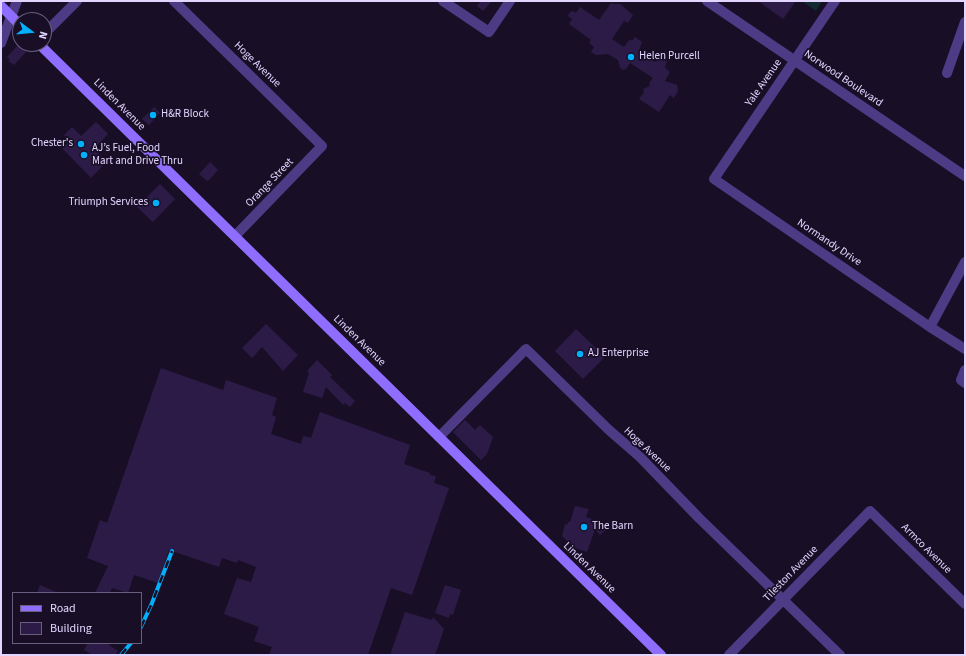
<!DOCTYPE html>
<meta charset="utf-8">
<style>
body{margin:0}
#map{position:relative;width:966px;height:656px;overflow:hidden;background:#180f26;font-family:"Source Sans 3",sans-serif}
canvas{display:block}
.frame{position:absolute;inset:0;border:2px solid #e2d5ff;pointer-events:none}
.legend{position:absolute;left:12px;top:592px;width:130px;height:52px;box-sizing:border-box;background:#180f26;border:1px solid #695e7d;margin:0;padding:5px 7px;list-style:none;font-size:12px;color:#e2d5ff}
.legend li{display:flex;align-items:center;gap:8px;height:20px}
.legend b{width:20px;border:1px solid #695e7d}
.north{position:absolute;left:12px;top:12px;width:40px;height:40px;box-sizing:border-box;background:#180f26;border:1px solid #695e7d;border-radius:50%;rotate:106deg;font-size:11px;font-weight:700;line-height:16px;text-align:center;color:#e2d5ff}
.north::after{content:'';display:block;margin:auto;width:14px;height:18px;background:#02b0fd;clip-path:polygon(50% 0,100% 100%,50% 72%,0 100%)}
</style>
<div id="map">
<canvas width="966" height="656"></canvas>
<div class="frame"></div>
<ul class="legend">
<li><b style="height:5px;background:#8f6dfe"></b>Road</li>
<li><b style="height:11px;background:#2d1b47"></b>Building</li>
</ul>
<div class="north">N</div>
</div>
<script>
const ctx = document.querySelector('canvas').getContext('2d');
ctx.lineJoin = 'round';
function fillPath(path, color) {
  ctx.fillStyle = color;
  ctx.fill(path, 'evenodd');
}
function poly(rows) {
  const path = new Path2D();
  for (const r of rows) {
    path.moveTo(r[0], r[1]);
    for (let i = 2; i < r.length; i += 2) path.lineTo(r[i], r[i + 1]);
  }
  return path;
}
function strokePath(path, color, width, dash) {
  ctx.strokeStyle = color;
  ctx.lineWidth = width;
  ctx.lineCap = dash ? 'butt' : 'round';
  ctx.setLineDash(dash || []);
  ctx.stroke(path);
}
function label(font, color, halo, rows, align = 'center') {
  ctx.font = font + ' "Source Sans 3",sans-serif';
  ctx.lineWidth = 3.5;
  ctx.setLineDash([]);
  ctx.textBaseline = 'middle';
  ctx.strokeStyle = halo;
  ctx.fillStyle = color;
  for (const [text, x, y, turn = 0] of rows) {
    ctx.save();
    ctx.translate(x, y);
    ctx.rotate((+turn || 0) * Math.PI / 180);
    ctx.textAlign = isNaN(turn) ? turn : align;
    if (halo) ctx.strokeText(text, 0, 0);
    ctx.fillText(text, 0, 0);
    ctx.restore();
  }
}
const green = poly([
 [802,1,822,1,816,11]
]);
const building = poly([
 [481,1,492,1,483,11,477,6],
 [758,1,796,1,783,19],
 [611,3,614,4,620,4,633,15,628,23,624,21,612,39,624,47,630,39,632,41,635,37,642,42,639,51,655,62,662,57,666,57,667,60,665,68,670,72,665,81,677,85,678,91,674,98,670,95,659,112,639,99,644,92,643,89,650,86,649,83,653,78,630,63,626,69,623,70,620,68,618,60,608,54,596,55,591,52,594,47,589,43,591,40,569,24,572,19,568,16,570,12,573,11,576,13,580,7,599,20],
 [18,45,26,52,14,65,8,61,10,60,7,57],
 [154,107,160,113,149,125,142,119],
 [96,122,108,134,94,149,107,161,91,178,62,148,69,141,64,135,72,127,81,136],
 [210,162,218,170,209,180,207,181,199,174],
 [160,184,175,199,153,222,137,207],
 [266,324,298,355,283,371,262,347,252,358,242,348],
 [576,329,605,357,583,379,555,351],
 [317,360,332,375,330,377,355,401,350,407,345,403,343,405,326,387,322,398,303,392,309,373,307,371],
 [161,368,223,390,226,380,277,398,272,415,276,417,271,434,301,444,303,436,311,438,320,412,410,445,404,464,430,473,430,475,436,476,434,483,449,488,412,595,391,588,368,655,269,655,272,647,254,641,259,627,224,614,237,578,251,582,256,567,238,560,237,563,222,558,219,567,169,550,158,583,134,575,128,593,112,588,110,593,95,593,108,566,87,558,100,520,107,523],
 [465,420,475,430,480,425,493,437,487,454,481,460,453,432],
 [575,506,589,509,586,517,598,521,606,530,600,535,595,529,587,552,575,548,562,536,565,524,567,525,568,522,570,522],
 [40,585,58,593,37,593],
 [445,585,461,590,453,615,450,614,449,618,435,613],
 [405,612,432,620,433,617,444,629,435,655,390,655],
 [88,643,106,643,118,651,115,655,92,655,84,650]
]);
const street = poly([
 [174,1,322,146,235,236],
 [443,1,489,32,510,1],
 [707,1,965,176],
 [835,1,714,179,930,327,965,349],
 [44,34,77,1],
 [1,43,17,1],
 [947,73,965,22],
 [930,327,965,262],
 [965,370,961,380,965,383],
 [439,437,526,349,609,430,640,457,699,518,840,655],
 [729,655,870,511,965,604]
]);
const secondary = poly([
 [1,6,20,25],
 [39,44,661,655]
]);
const rail = poly([
 [141,627,152,603,172,551],
 [121,655,131,643]
]);
const markers = [
 [631,57,4,"#02b0fd"],
 [153,115,4,"#02b0fd"],
 [81,144,4,"#02b0fd"],
 [84,155,4,"#02b0fd"],
 [156,203,4,"#02b0fd"],
 [580,354,4,"#02b0fd"],
 [584,527,4,"#02b0fd"]
];
const poiNames = [
 ["Helen Purcell",639,57],
 ["H&R Block",161,115],
 ["Chester's",73,144,"right"],
 ["AJ’s Fuel, Food",92,149],
 ["Mart and Drive Thru",92,162],
 ["Triumph Services",148,203,"right"],
 ["AJ Enterprise",588,354],
 ["The Barn",592,527]
];
const streetNames = [
 ["Hoge Avenue",257,65,44],
 ["Norwood Boulevard",843,79,34],
 ["Yale Avenue",764,83,-55],
 ["Linden Avenue",119,105,45],
 ["Orange Street",270,183,-46],
 ["Normandy Drive",829,243,34],
 ["Linden Avenue",359,341,44],
 ["Hoge Avenue",647,450,43],
 ["Armco Avenue",926,549,45],
 ["Linden Avenue",589,568,44],
 ["Tileston Avenue",791,574,-46]
];
fillPath(green, '#122b30');
fillPath(building, '#2d1b47');
strokePath(street, '#4d3b85', 10);
strokePath(secondary, '#8f6dfe', 10);
strokePath(rail, '#02b0fd', 4);
strokePath(rail, '#180f26', 2.5, [8]);
for (const [x, y, r, color] of markers) {
  const dot = new Path2D();
  dot.arc(x, y, r, 0, 2 * Math.PI);
  ctx.fillStyle = color;
  ctx.fill(dot);
  strokePath(dot, '#180f26', 1.5);
}
label('11px', '#e2d5ff', '#180f26', poiNames, 'left');
label('11px', '#e2d5ff', '#180f26', streetNames);
</script>
